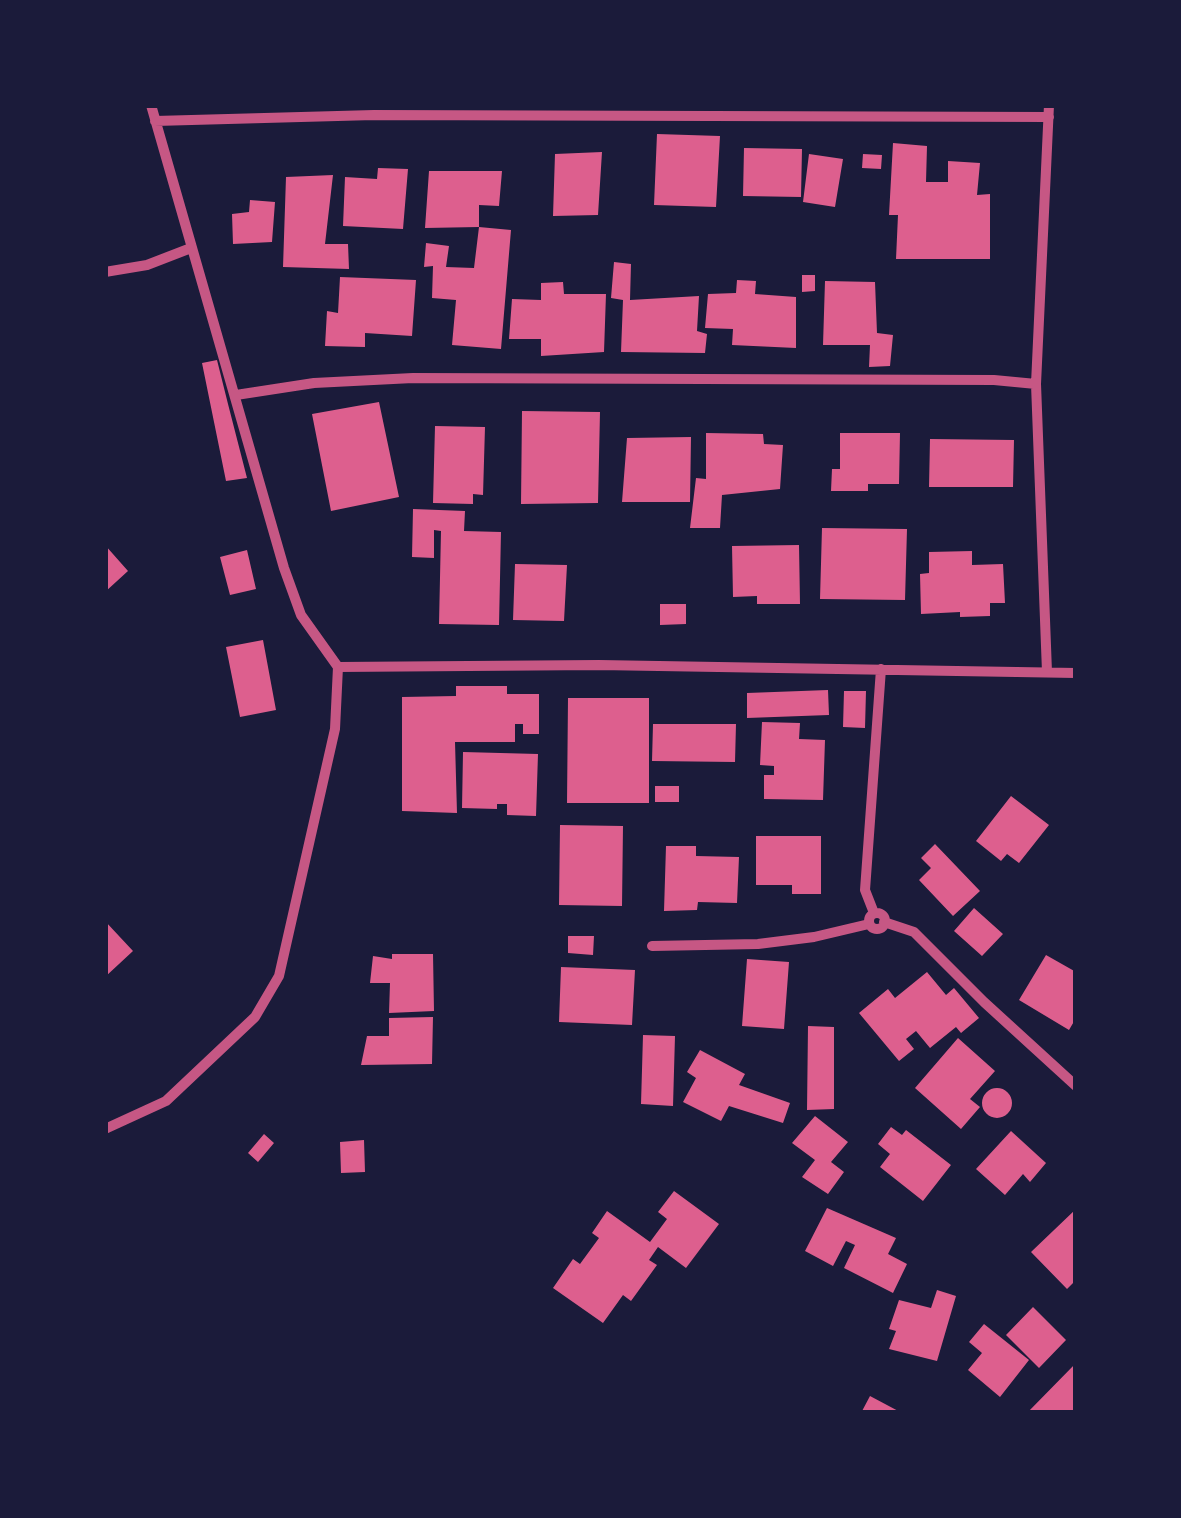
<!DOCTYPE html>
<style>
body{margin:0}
#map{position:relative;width:1181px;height:1518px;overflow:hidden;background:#1b1b3a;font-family:Montserrat,sans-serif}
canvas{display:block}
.frame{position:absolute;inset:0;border:108px solid #1b1b3a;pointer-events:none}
</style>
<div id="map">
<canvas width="1181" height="1518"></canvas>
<div class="frame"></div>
</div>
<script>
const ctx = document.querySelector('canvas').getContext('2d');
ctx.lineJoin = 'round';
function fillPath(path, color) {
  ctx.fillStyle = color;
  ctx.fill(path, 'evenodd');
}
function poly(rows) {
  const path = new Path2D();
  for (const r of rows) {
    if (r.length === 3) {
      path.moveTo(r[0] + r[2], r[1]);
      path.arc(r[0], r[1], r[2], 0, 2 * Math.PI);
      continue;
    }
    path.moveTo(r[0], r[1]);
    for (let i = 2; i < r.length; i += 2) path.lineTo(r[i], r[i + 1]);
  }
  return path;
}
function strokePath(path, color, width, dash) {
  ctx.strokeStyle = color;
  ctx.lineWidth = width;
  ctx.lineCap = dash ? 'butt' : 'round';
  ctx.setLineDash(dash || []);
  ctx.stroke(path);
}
const building = poly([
 [657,134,720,136,716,207,654,205],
 [893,143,927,146,926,182,948,182,948,161,980,163,977,195,990,194,990,259,896,259,898,215,889,215],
 [744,148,802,149,801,197,743,196],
 [602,152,598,215,553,216,555,154],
 [809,154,843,159,835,207,803,202],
 [863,154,882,155,881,169,862,168],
 [378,168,408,169,403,229,343,226,345,177,377,179],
 [429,171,502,171,499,206,479,205,479,227,425,228],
 [333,175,325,244,348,244,349,269,283,267,286,177],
 [250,200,275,202,272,242,233,244,232,214,249,212],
 [479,227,511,230,501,349,452,345,456,300,432,298,433,266,424,267,426,243,449,246,446,267,474,268],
 [614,262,631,264,630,300,699,296,697,331,707,334,705,353,621,352,623,300,611,298],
 [802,275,815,275,815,291,802,292],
 [340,277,416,280,412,336,365,333,365,347,325,346,327,311,338,313],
 [737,280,756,281,755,294,796,297,796,348,732,345,733,329,705,328,708,294,736,293],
 [825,281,875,282,877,333,893,335,890,366,869,367,870,345,823,345],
 [563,282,564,294,606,294,604,352,541,356,541,339,509,339,512,299,541,300,541,283],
 [217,360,228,404,247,478,226,481,202,363],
 [379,402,399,497,331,511,312,414],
 [522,411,600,412,598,503,521,504],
 [435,426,485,427,483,495,473,494,473,504,433,503],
 [706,433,763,434,764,444,783,445,780,489,722,495,720,528,690,528,696,478,706,479],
 [840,433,900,433,899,484,868,484,868,491,831,491,832,469,840,469],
 [691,437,690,502,622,502,627,438],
 [930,439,1014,440,1013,487,929,487],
 [413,509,465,511,464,531,501,532,499,625,439,624,441,531,434,530,434,558,412,557],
 [822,528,907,529,905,600,820,599],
 [105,545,128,571,105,592],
 [799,545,800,604,757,604,757,596,733,597,732,546],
 [247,550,256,589,230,595,220,557],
 [972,551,972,565,1003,564,1005,603,990,603,990,616,960,617,960,612,921,614,920,574,929,573,929,552],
 [515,564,567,565,564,621,513,620],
 [660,604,686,604,686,624,660,625],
 [263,640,276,710,240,717,226,647],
 [456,686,507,686,507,694,539,694,539,734,523,734,523,724,515,724,515,742,455,742,457,813,402,811,402,697,456,696],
 [828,690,829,715,747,718,747,693],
 [844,691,866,691,865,728,843,727],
 [568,698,649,698,649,803,567,803],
 [762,722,800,723,799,739,825,740,823,800,764,799,764,775,774,775,774,766,760,765],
 [653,724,736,724,735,762,652,761],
 [463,752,538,754,536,816,507,815,507,804,497,804,497,809,462,808],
 [655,786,679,786,679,802,655,802],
 [1011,796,1049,825,1019,863,1007,854,1001,861,976,841],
 [560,825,623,826,622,906,559,905],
 [756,836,821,836,821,894,792,894,792,885,756,885],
 [935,844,980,891,953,916,919,880,931,868,921,858],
 [666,846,696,846,696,856,739,857,737,903,698,902,697,910,664,911],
 [974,908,1003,934,982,956,954,931],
 [105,921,133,951,105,977],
 [568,936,594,936,593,955,568,953],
 [392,954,433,954,434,1011,389,1013,390,983,370,983,373,956,392,959],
 [1046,955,1076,972,1076,1018,1069,1030,1019,1000],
 [747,959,789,962,784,1029,742,1026],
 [561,967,635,970,632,1025,559,1022],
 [927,972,946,995,954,988,979,1018,961,1033,956,1027,930,1048,916,1031,906,1039,914,1049,899,1061,859,1013,888,989,895,998],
 [433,1017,432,1064,361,1065,367,1036,389,1036,389,1018],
 [808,1026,834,1027,834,1109,807,1110],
 [643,1035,675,1036,673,1106,641,1104],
 [958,1038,995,1071,970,1099,980,1107,961,1129,915,1088],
 [700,1050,745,1074,739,1085,790,1103,783,1123,729,1106,721,1121,683,1102,696,1078,687,1072],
 [997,1103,15],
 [815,1116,848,1142,831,1162,844,1172,828,1194,802,1177,815,1160,792,1143],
 [891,1127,902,1135,906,1130,951,1165,923,1201,880,1167,890,1154,878,1144],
 [1011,1131,1046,1163,1030,1182,1023,1174,1005,1195,976,1169],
 [264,1134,274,1143,258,1162,248,1153],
 [364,1140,365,1172,341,1173,340,1142],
 [674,1191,719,1224,686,1268,658,1247,649,1260,657,1265,631,1301,623,1295,603,1323,553,1288,573,1259,580,1264,599,1238,592,1233,607,1211,650,1242,667,1219,658,1212],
 [827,1208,896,1238,888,1254,907,1264,893,1293,844,1268,855,1245,846,1241,833,1266,805,1251],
 [1076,1209,1076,1280,1067,1289,1031,1252],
 [937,1290,956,1296,937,1361,889,1349,896,1331,889,1329,899,1300,931,1308],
 [1033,1307,1066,1340,1039,1368,1006,1335],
 [984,1324,1029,1360,1000,1397,968,1370,982,1353,969,1342],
 [1076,1363,1076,1413,1027,1413],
 [870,1396,902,1413,861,1413]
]);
const minor = poly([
 [151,105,284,568,301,615,338,667],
 [155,121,374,115,1049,117],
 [105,272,147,265,191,248],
 [236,395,314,383,413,378,994,380,1036,384],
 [338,667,599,665,1076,673],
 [1047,672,1036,384,1049,105],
 [874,913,865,890,881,669],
 [877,921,8],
 [884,922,914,932,984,1002,1076,1086],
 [652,946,758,944,814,937,869,924],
 [105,1129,166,1101,255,1017,279,976,335,729,338,667]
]);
fillPath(building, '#dd5f8e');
strokePath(minor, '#c65784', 10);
</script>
